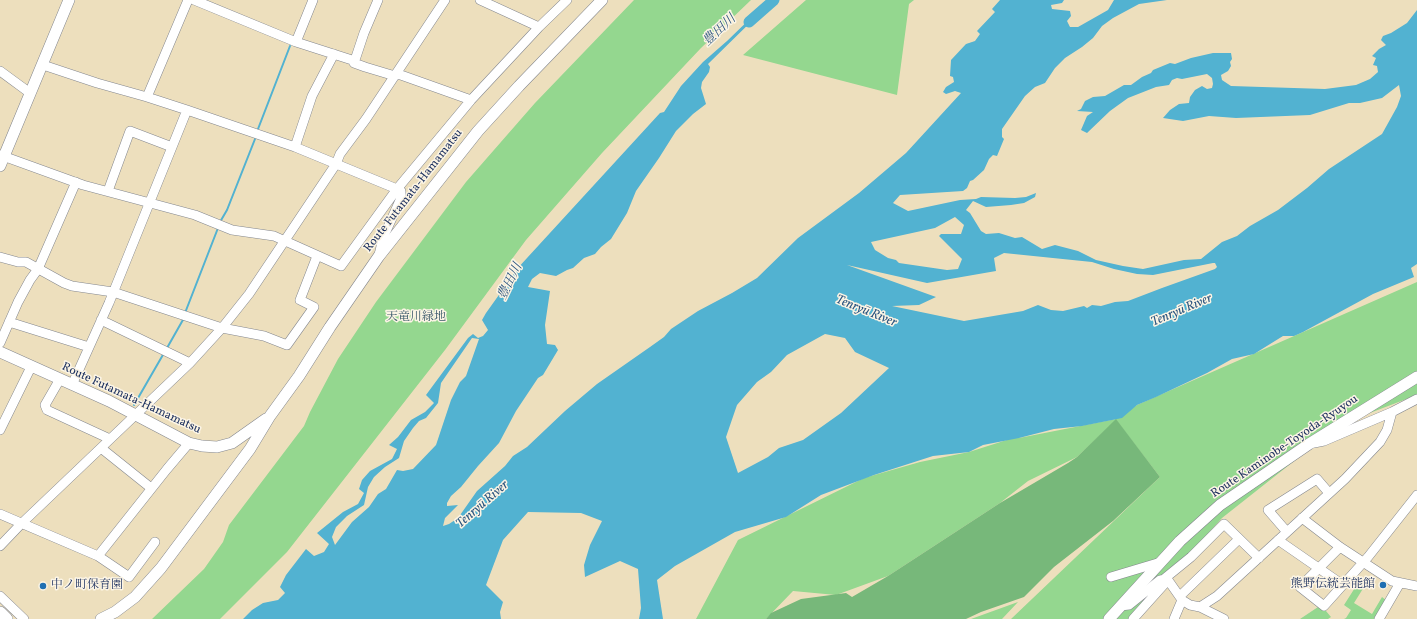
<!DOCTYPE html>
<meta charset="utf-8">
<style>
body{margin:0}
canvas{display:block;background:#eddfbd}
</style>
<canvas width="1417" height="619"></canvas>
<script>
const ctx = document.querySelector('canvas').getContext('2d');
ctx.lineJoin = 'round';
function fillPath(path, color) {
  ctx.fillStyle = color;
  ctx.fill(path, 'evenodd');
}
function poly(rows) {
  const path = new Path2D();
  for (const r of rows) {
    path.moveTo(r[0], r[1]);
    for (let i = 2; i < r.length; i += 2) path.lineTo(r[i], r[i + 1]);
  }
  return path;
}
function strokePath(path, color, width, dash) {
  ctx.strokeStyle = color;
  ctx.lineWidth = width;
  ctx.lineCap = dash ? 'butt' : 'round';
  ctx.setLineDash(dash || []);
  ctx.stroke(path);
}
function label(font, color, halo, rows, align = 'center') {
  ctx.font = font + ' Vollkorn,"Noto Serif JP",serif';
  ctx.lineWidth = 3;
  ctx.setLineDash([]);
  ctx.textBaseline = 'middle';
  ctx.strokeStyle = halo;
  ctx.fillStyle = color;
  for (const [text, x, y, turn = 0] of rows) {
    ctx.save();
    ctx.translate(x, y);
    ctx.rotate((+turn || 0) * Math.PI / 180);
    ctx.textAlign = isNaN(turn) ? turn : align;
    if (halo) ctx.strokeText(text, 0, 0);
    ctx.fillText(text, 0, 0);
    ctx.restore();
  }
}
const green = poly([
 [634,0,751,0,701,48,602,153,526,240,445,350,287,552,220,619,152,619,204,569,223,542,229,525,304,426,310,412,338,359,376,302,466,182,535,103],
 [806,0,914,0,909,4,897,95,743,55],
 [1417,282,1417,395,1341,424,1222,518,1132,619,1011,619,1160,477,1116,420,1077,457,1028,481,1000,503,888,576,836,595,793,591,766,619,696,619,738,540,864,478,920,462,969,452,1013,438,1019,438,1116,419,1137,405],
 [1358,583,1364,587,1354,603,1372,614,1382,597,1387,601,1376,619,1344,619,1346,618,1351,610,1344,605],
 [1018,602,1002,619,971,619],
 [1321,605,1331,617,1328,619,1300,619]
]);
const forest = poly([
 [1116,419,1160,477,1113,521,1054,567,1024,597,981,612,966,619,766,619,771,613,801,599,846,593,852,597,888,576,1000,503,1068,463,1077,457]
]);
const water = poly([
 [1000,0,1064,0,1062,3,1051,5,1052,9,1070,11,1071,16,1067,21,1070,27,1078,27,1108,10,1114,0,1167,0,1139,4,1113,18,1102,26,1093,38,1082,47,1065,58,1055,68,1045,83,1035,87,1025,96,1002,129,1002,137,1004,139,997,156,993,155,989,159,984,170,973,180,970,181,967,188,963,191,900,195,893,203,908,211,960,200,976,199,981,197,1015,198,1026,197,1036,193,1035,197,1024,203,1011,205,986,207,973,201,966,210,970,213,981,231,986,234,999,233,1015,238,1022,237,1042,249,1055,245,1078,251,1096,260,1123,266,1143,269,1184,260,1201,259,1222,242,1237,236,1250,226,1278,210,1307,188,1329,169,1382,134,1397,107,1401,96,1399,85,1382,98,1360,103,1349,103,1310,115,1236,118,1209,116,1183,121,1163,118,1170,110,1179,104,1189,103,1190,97,1195,90,1202,86,1207,89,1212,88,1213,84,1212,78,1207,74,1182,79,1177,78,1172,80,1169,85,1156,87,1128,98,1110,111,1087,133,1081,130,1087,116,1093,112,1077,111,1081,109,1085,101,1093,97,1105,96,1124,85,1131,85,1142,77,1151,73,1153,70,1170,63,1175,64,1191,58,1213,53,1231,53,1232,59,1230,62,1231,66,1228,71,1221,75,1222,80,1231,86,1325,89,1356,85,1370,79,1378,72,1377,66,1373,65,1376,58,1372,56,1379,49,1386,45,1381,40,1383,36,1391,33,1407,23,1417,10,1417,264,1411,268,1414,277,1373,294,1303,332,1294,336,1283,336,1254,354,1232,359,1207,373,1156,397,1137,405,1122,418,1082,426,1054,429,1019,438,983,445,969,452,933,456,874,475,821,495,786,517,735,532,675,566,657,580,663,619,639,619,641,608,638,569,620,561,585,577,584,565,590,545,602,521,581,513,528,512,503,540,486,585,503,602,500,612,501,619,243,619,252,610,263,603,278,600,285,593,280,587,286,575,306,549,314,556,324,552,329,544,317,533,343,512,358,504,364,493,359,489,362,480,370,471,392,459,397,449,389,445,398,437,411,420,425,412,434,403,426,395,468,338,473,334,478,338,483,336,488,330,482,320,486,313,511,278,516,270,660,113,664,112,681,86,703,62,727,41,758,11,761,12,708,64,710,67,709,72,702,82,701,88,706,104,693,114,676,131,659,158,636,191,627,213,611,239,601,247,595,254,584,258,573,268,567,270,556,276,540,273,532,279,528,287,550,291,545,325,547,344,555,345,558,350,543,375,538,378,516,411,499,443,478,466,461,487,451,496,447,503,447,506,458,505,445,518,443,526,449,524,458,518,477,491,505,466,513,456,527,447,565,411,597,384,650,347,664,337,671,329,698,311,732,293,757,278,798,238,859,193,906,153,961,93,955,91,946,94,943,92,946,87,954,82,953,77,950,76,951,60,966,44,975,41,980,34,977,31,995,12,992,9],
 [955,217,964,225,961,234,941,234,939,236,962,259,958,269,947,270,899,263,896,260,888,258,875,250,871,242,935,228],
 [1004,253,1092,262,1114,269,1137,274,1153,275,1213,263,1215,263,1217,267,1215,269,1162,288,1128,301,1115,302,1101,306,1092,305,1087,308,1084,306,1063,311,1051,310,1038,305,1023,311,964,321,892,306,919,305,936,297,847,265,927,283,996,271,994,258],
 [825,334,845,338,855,352,889,368,841,413,803,440,779,448,768,457,738,473,726,437,737,405,757,382,771,372,787,355],
 [472,338,479,339,466,376,460,382,451,400,436,445,413,469,403,471,397,470,386,489,378,494,369,507,352,522,335,545,332,537,336,527,347,516,364,505,368,487,374,477,385,467,399,458,404,441,413,428,419,421,426,418,438,403,441,383]
]);
const stream = poly([
 [258,129,290,46],
 [220,222,227,210,255,139],
 [185,313,218,228],
 [167,348,184,318],
 [134,405,164,353]
]);
const river = poly([
 [749,22,774,0]
]);
const minor = poly([
 [194,0,296,42,352,60,354,63,365,67,395,76,398,74,471,100],
 [480,0,539,27],
 [296,42,313,0],
 [354,63,364,33,378,0],
 [43,65,97,83,147,97],
 [0,71,30,93],
 [187,110,295,147,397,189,401,191,401,198,383,238,379,255],
 [295,147,312,96,334,54],
 [0,155,83,185,195,215,232,230,274,236,341,266,397,189,471,100,539,27,567,0],
 [108,191,130,131,172,147],
 [0,257,18,262,26,262,64,283,72,286,113,292,222,328,264,336,287,345,314,307,300,300,317,256],
 [101,320,190,363],
 [9,322,89,347],
 [0,343,18,302,30,280,38,269,76,182],
 [60,379,45,405,47,410,110,439],
 [72,385,109,303,187,110,147,97,188,0],
 [0,430,31,367],
 [1314,443,1324,441,1392,412,1417,399],
 [101,448,151,488],
 [0,514,98,556,129,577,155,542],
 [1302,518,1340,547,1392,581,1417,586],
 [1287,532,1268,510,1317,479,1329,493],
 [1278,540,1343,585],
 [0,546,21,524,190,363,222,328,249,294,336,164,340,154,366,119,445,0],
 [1340,547,1300,587,1324,606,1368,557,1417,495],
 [98,556,167,469,189,443],
 [1111,577,1161,562],
 [1164,579,1191,557,1224,524,1259,558],
 [1168,580,1182,600,1190,605,1200,607,1224,619],
 [0,596,24,619],
 [1180,596,1239,539],
 [1120,606,1129,605,1160,580,1164,579,1168,580],
 [1200,607,1217,596,1345,479,1380,442,1387,430,1392,412],
 [1133,619,1168,580],
 [1174,619,1182,600],
 [1379,619,1400,583]
]);
const major = poly([
 [0,166,69,0],
 [0,352,109,401,189,443,202,446,217,447,232,443,266,419],
 [101,619,115,612,135,597,161,568,250,449,270,416,299,376,330,327,379,256,478,131,519,86,602,0],
 [1109,619,1180,541,1220,505,1309,444,1417,377]
]);
const highway = poly([
 [0,613,6,619]
]);
const markers = [
 [1383,585,4,"#1f6fb2"],
 [43,586,4,"#1f6fb2"]
];
const streetNames = [
 ["Route Futamata-Hamamatsu",414,191,-52],
 ["Route Futamata-Hamamatsu",131,399,25],
 ["Route Kaminobe-Toyoda-Ryuyou",1285,447,-34]
];
const parkNames = [
 ["天竜川緑地",416,318]
];
const poiNames = [
 ["熊野伝統芸能館",1375,585],
 ["中ノ町保育園",51,586,"left"]
];
const waterNames = [
 ["豊田川",720,31,-43],
 ["豊田川",511,282,-64],
 ["Tenryū River",1182,311,-23],
 ["Tenryū River",866,312,22],
 ["Tenryū River",483,505,-41]
];
fillPath(green, '#94d78f');
fillPath(forest, '#77b87a');
fillPath(water, '#52b2d1');
strokePath(stream, '#52b2d1', 2);
strokePath(river, '#52b2d1', 11);
strokePath(minor, '#84878e', 10);
strokePath(major, '#84878e', 12);
strokePath(highway, '#84878e', 14);
strokePath(minor, '#fff', 9);
strokePath(major, '#fff', 11);
strokePath(highway, '#fff', 13);
for (const [x, y, r, color] of markers) {
  const dot = new Path2D();
  dot.arc(x, y, r, 0, 2 * Math.PI);
  ctx.fillStyle = color;
  ctx.fill(dot);
  strokePath(dot, '#fcf5e5', 1.5);
}
label('12px', '#1b2f5e', '#fcf5e5', streetNames);
label('12px', '#39596a', '#fcf5e5', parkNames);
label('12px', '#1b2f5e', '#fcf5e5', poiNames, 'right');
label('italic 13px', '#2c5680', '#fcf5e5', waterNames);
</script>
